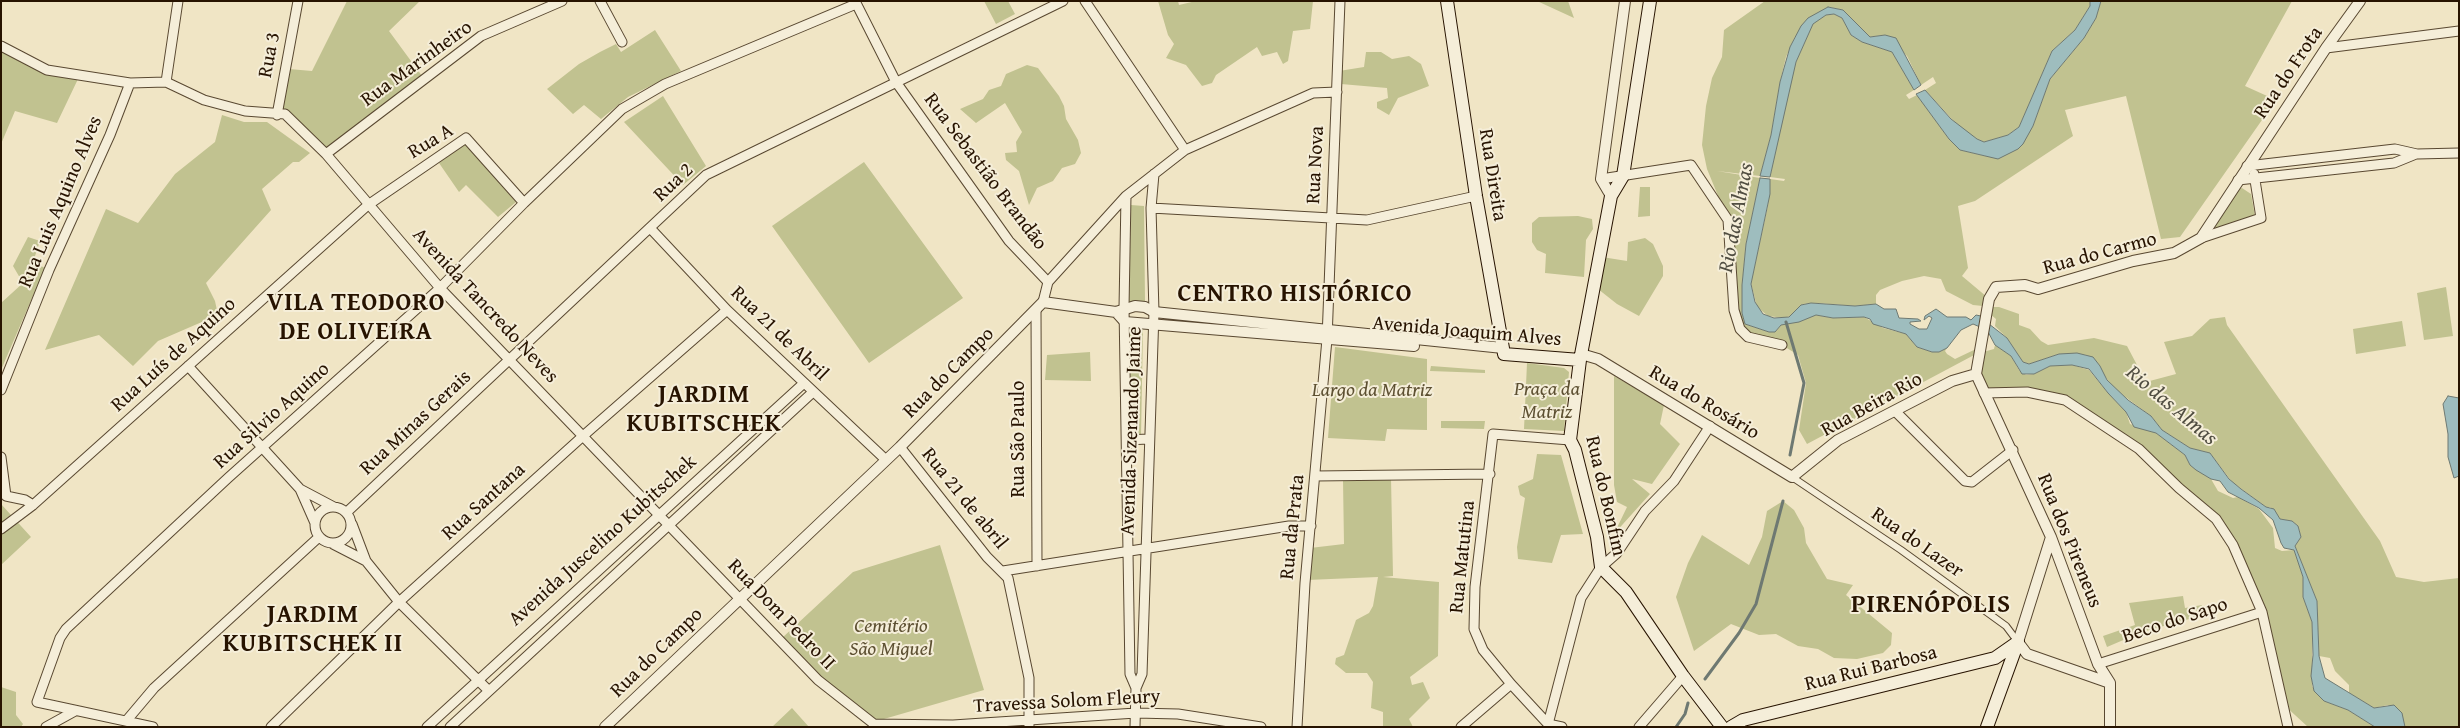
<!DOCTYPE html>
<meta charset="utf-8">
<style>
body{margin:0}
#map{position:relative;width:2460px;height:728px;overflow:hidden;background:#f0e5c5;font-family:"Gentium Book Plus",serif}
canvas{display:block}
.frame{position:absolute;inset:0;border:2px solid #271300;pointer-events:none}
</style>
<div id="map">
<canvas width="2460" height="728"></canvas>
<div class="frame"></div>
</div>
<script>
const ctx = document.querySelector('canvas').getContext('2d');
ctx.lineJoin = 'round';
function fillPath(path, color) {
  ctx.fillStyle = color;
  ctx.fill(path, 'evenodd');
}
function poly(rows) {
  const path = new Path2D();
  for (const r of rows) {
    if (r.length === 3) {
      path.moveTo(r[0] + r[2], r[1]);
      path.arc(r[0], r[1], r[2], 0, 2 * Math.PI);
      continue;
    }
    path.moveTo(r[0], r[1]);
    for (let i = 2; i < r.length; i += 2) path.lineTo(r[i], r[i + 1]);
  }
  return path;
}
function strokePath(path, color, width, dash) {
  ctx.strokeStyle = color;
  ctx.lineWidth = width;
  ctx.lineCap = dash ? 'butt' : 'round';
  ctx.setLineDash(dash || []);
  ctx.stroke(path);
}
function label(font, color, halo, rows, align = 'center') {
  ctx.font = font + ' "Gentium Book Plus",serif';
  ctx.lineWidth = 4;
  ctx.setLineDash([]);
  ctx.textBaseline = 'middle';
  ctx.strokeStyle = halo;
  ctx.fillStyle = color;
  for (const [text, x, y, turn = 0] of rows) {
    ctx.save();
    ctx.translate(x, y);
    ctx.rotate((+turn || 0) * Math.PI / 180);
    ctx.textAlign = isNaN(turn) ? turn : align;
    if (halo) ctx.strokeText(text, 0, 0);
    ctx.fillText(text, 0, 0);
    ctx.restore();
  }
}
const green = poly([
 [347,1,420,1,389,31,422,76,328,149,281,109,289,69,312,71],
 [984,1,1008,1,1015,14,996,24],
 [1158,1,1178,1,1179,5,1196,1,1313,1,1310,29,1293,31,1288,61,1283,64,1277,52,1262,56,1257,47,1216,75,1212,83,1202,86,1186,65,1166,58,1174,44,1168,35],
 [1537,1,1568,1,1574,18],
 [1765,1,2090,1,2090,6,2075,30,2052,51,2019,127,2008,135,1984,142,1969,135,1960,128,1925,90,1936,83,1933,77,1921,85,1907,56,1885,35,1870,37,1843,10,1828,7,1795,37,1786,57,1780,82,1771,135,1760,176,1717,171,1760,178,1746,244,1742,285,1742,313,1745,324,1769,332,1775,332,1781,325,1816,315,1833,318,1864,317,1883,328,1906,334,1917,347,1932,352,1939,352,1947,348,1945,351,1947,354,1955,359,1976,349,1976,354,1807,444,1799,430,1806,383,1798,355,1782,345,1767,343,1740,329,1728,220,1707,169,1702,145,1706,106,1712,78,1722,57,1724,30],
 [2101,1,2292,1,2245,86,2276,100,2180,237,2161,239,2126,96,2065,110,2073,136,1975,201,1958,206,1968,268,1962,276,1987,297,1983,306,1973,305,1946,291,1941,279,1924,276,1902,281,1880,290,1876,295,1876,304,1855,306,1817,303,1803,304,1793,315,1784,318,1768,316,1757,307,1751,283,1768,205,1770,179,1784,181,1785,179,1770,177,1790,81,1796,62,1813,23,1826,15,1834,14,1842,18,1851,35,1862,42,1892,52,1914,90,1906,95,1909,99,1917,95,1949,139,1960,150,1985,156,2033,126,2050,79,2084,38,2096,18],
 [655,30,681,71,628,97,601,119,584,105,573,114,547,89,579,64,600,52,616,44,621,52],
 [1,51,78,79,57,123,15,111,1,144],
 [1366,52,1381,52,1392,59,1409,56,1421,64,1429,86,1398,98,1389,115,1377,108,1377,102,1388,98,1387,88,1341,84,1339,71,1364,67],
 [1027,65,1038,68,1059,96,1064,106,1066,119,1078,140,1081,153,1075,164,1062,168,1053,181,1037,188,1029,205,1019,171,1006,160,1005,153,1017,152,1016,142,1022,132,1005,103,976,123,960,109,983,99,989,90,1001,86,1006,74],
 [663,96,706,166,683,185,624,122],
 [222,115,244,122,267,122,310,153,299,162,293,162,262,189,271,210,206,283,215,301,218,315,158,341,133,366,99,335,45,350,106,209,138,223,175,174,215,142],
 [465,143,516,202,498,217,466,185,459,192,439,163],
 [864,162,963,298,869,363,772,226],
 [1640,187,1650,187,1650,216,1638,217],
 [2242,188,2251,194,2255,216,2209,234,2238,189],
 [1131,205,1144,206,1145,301,1129,302],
 [1578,216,1592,219,1593,229,1586,240,1584,277,1545,273,1546,254,1537,250,1532,242,1532,223,1539,217],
 [28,237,40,241,33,262,45,268,1,370,1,303,23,283,13,266],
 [1645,238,1653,244,1663,266,1663,276,1639,316,1617,304,1598,289,1602,257,1627,261,1628,242],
 [2446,287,2453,336,2424,340,2417,293],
 [1989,307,1999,307,2019,314,2019,325,2030,329,2041,341,2048,345,2094,338,2127,346,2146,382,2176,374,2164,342,2192,336,2210,319,2225,317,2227,325,2380,541,2396,577,2424,582,2459,578,2459,727,2405,727,2388,705,2374,708,2349,693,2349,685,2335,671,2330,658,2319,656,2317,601,2295,546,2301,537,2298,526,2292,521,2280,519,2270,507,2266,507,2232,482,2210,453,2190,448,2162,430,2151,416,2116,390,2102,373,2100,366,2087,355,2059,354,2029,364,2023,362,2007,338,1995,326,1996,319,1990,314],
 [2402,321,2406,346,2356,354,2353,329],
 [1130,327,1143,328,1141,436,1131,437],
 [1995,345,2011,356,2019,370,2026,375,2034,374,2050,366,2072,365,2089,370,2108,393,2126,412,2130,424,2156,433,2185,455,2190,465,2211,479,2218,491,2233,498,2238,497,2259,509,2273,528,2275,548,2282,551,2294,550,2301,569,2304,582,2303,597,2312,622,2312,686,2324,701,2348,710,2375,727,2308,727,2283,704,2262,612,2216,519,2139,449,2065,400,2027,392,1984,393,1976,374,1983,352,1994,349],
 [1335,347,1427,359,1427,430,1387,429,1385,441,1328,438],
 [1090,352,1091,381,1045,380,1047,355],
 [1527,363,1564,368,1569,372,1564,431,1524,429],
 [1431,366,1485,370,1485,373,1430,371],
 [1614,376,1664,405,1660,424,1680,444,1652,484,1632,479,1650,494,1614,534,1627,507,1617,502,1614,485],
 [1441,421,1485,421,1484,429,1441,428],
 [1537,454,1561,455,1583,534,1561,535,1552,563,1518,559,1517,547,1525,498,1520,495,1518,486,1533,479],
 [1391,478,1393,576,1383,577,1439,582,1438,656,1410,677,1412,685,1423,682,1430,698,1409,719,1413,727,1383,727,1383,712,1371,708,1373,682,1367,673,1346,673,1335,664,1336,658,1344,655,1356,620,1369,613,1373,606,1378,577,1307,580,1310,548,1344,544,1343,480],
 [1783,501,1794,510,1804,528,1806,543,1827,579,1853,585,1846,595,1892,633,1891,645,1883,653,1857,659,1834,658,1818,649,1798,646,1776,634,1759,635,1731,624,1694,651,1676,597,1688,563,1702,535,1749,565,1762,537,1767,511],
 [1,504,31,537,1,565],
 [940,545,984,690,877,721,820,678,782,638,853,572],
 [2183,596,2185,608,2202,605,2204,615,2142,632,2107,647,2103,636,2135,625,2129,603],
 [1,687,16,692,16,715,23,724,21,727,1,727],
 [792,708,809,727,772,727]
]);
const water = poly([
 [2090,1,2101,1,2096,18,2084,38,2050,79,2033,126,2023,144,2018,149,1998,159,1960,150,1949,139,1916,94,1925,90,1951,119,1977,139,1984,142,2008,135,2019,127,2052,51,2075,30,2090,6,2090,1],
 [1828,7,1843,10,1870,37,1885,35,1896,38,1921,85,1914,90,1892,52,1862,42,1851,35,1842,18,1834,14,1826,15,1813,24,1796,62,1770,177,1760,176,1771,135,1780,82,1790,47,1801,26,1808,18,1828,7],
 [1760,178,1770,179,1770,194,1751,284,1755,302,1763,314,1774,318,1789,317,1801,305,1811,303,1855,306,1876,304,1884,309,1896,309,1899,318,1918,319,1921,321,1910,322,1910,324,1919,329,1927,329,1932,318,1929,316,1924,320,1925,316,1936,309,1947,317,1966,317,1971,320,1976,315,1981,316,1980,327,1973,324,1961,330,1947,348,1939,352,1932,352,1917,347,1906,334,1873,324,1870,319,1864,317,1833,318,1816,315,1799,322,1781,325,1775,332,1769,332,1745,324,1742,313,1742,285,1746,244,1760,178],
 [1989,324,2007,338,2023,362,2029,364,2059,354,2077,353,2093,357,2100,366,2107,380,2128,400,2151,416,2162,430,2190,448,2210,453,2229,479,2241,489,2266,507,2274,509,2280,519,2292,521,2298,526,2301,537,2295,546,2317,601,2319,656,2325,678,2374,708,2394,705,2402,713,2405,727,2375,727,2348,710,2324,701,2314,691,2311,676,2313,655,2312,622,2303,597,2303,577,2294,550,2284,548,2281,543,2273,520,2259,508,2228,492,2220,481,2211,479,2196,470,2190,465,2185,455,2156,433,2134,427,2126,412,2108,393,2089,369,2072,365,2050,366,2034,374,2022,374,2011,356,1995,345,1986,328,1989,324],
 [2448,396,2459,398,2459,476,2454,478,2448,457,2448,434,2443,404,2448,396]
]);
const stream = poly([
 [1786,322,1804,383,1790,455],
 [1705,679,1739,633,1756,604,1783,501],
 [1676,727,1685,714,1688,703]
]);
const pedestrian = poly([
 [1792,477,1901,550,2006,626,2018,642]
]);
const minor = poly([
 [600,1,622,42],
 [855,1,896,82,1009,241,1048,282],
 [1085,1,1185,150],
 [1,46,47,70,130,83,166,82,204,100,245,111,285,114,326,154,440,288,818,680,874,724],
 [2326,48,2459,31],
 [166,82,178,1],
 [277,115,298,1],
 [326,154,481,36,562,1],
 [2247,166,2395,149,2417,154,2459,153],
 [1601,179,1691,165,1728,220,1734,310,1740,329,1748,337,1782,345],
 [2238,180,2394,163,2416,154],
 [1126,196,1124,308,1130,674,1136,688],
 [1151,208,1367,220,1476,196],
 [651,229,727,310,886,460],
 [2201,238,2261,218,2254,174],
 [1043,302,1048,282,1126,196,1185,150,1313,93,1337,92],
 [1036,311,1037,566],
 [188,366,300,489,334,507],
 [1,390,49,270,110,135,130,83],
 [1984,393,2027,392,2065,400,2139,449,2179,488,2216,519,2233,545,2262,612,2288,727],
 [1895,411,1965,481,1972,482,2013,450],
 [1127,440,1148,439],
 [900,447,987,557,1008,578,1029,678,1029,727],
 [1,457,6,496,25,500,33,505],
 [1315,476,1490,474],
 [300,489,315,523],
 [333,525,18],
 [347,512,706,175,1063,1],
 [352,524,366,561,399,602,489,691],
 [1,529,33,505,368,205,466,138,524,203],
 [333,544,366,561],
 [1003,571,1289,526,1311,526],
 [2098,664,2262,612],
 [127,720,154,688,319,537],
 [874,724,953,725,1136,713,1178,714,1261,727],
 [1548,724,1581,598,1601,567,1617,553,1645,511,1674,481,1710,426],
 [46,727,75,711],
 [153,727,37,702,60,638,66,629,228,478,440,288,524,203,622,109,665,84,856,4],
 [271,727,399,602,583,436,727,310],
 [427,727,804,383],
 [450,727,813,392],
 [1135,727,1136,688,1142,674,1154,312,1151,208,1154,174],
 [1297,727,1305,583,1327,339,1340,1],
 [1461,727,1511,684],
 [1562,727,1548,724,1511,684,1483,650,1474,629,1475,587,1493,434,1570,440],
 [1639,727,1683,676]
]);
const tertiary = poly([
 [1611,196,1601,179,1625,1],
 [1116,312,1125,322,1414,346],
 [1581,354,1598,359,1792,477,1838,440,1952,381,1976,374],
 [1976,374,1989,299,1996,287,2025,285,2038,289,2133,261,2174,253,2201,238,2326,48,2360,1],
 [1976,374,2051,537,2098,664,2110,683,2110,727],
 [2051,537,2018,642,2027,654,2110,683],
 [605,727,900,447,1043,302,1116,312,1135,306,1145,307,1154,312,1503,348]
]);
const secondary = poly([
 [1447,1,1476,196,1504,354,1580,360],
 [1650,1,1623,176,1611,196,1580,360,1570,440,1575,450,1597,537,1601,567,1626,592,1683,676,1722,727],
 [1731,727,1743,720,1995,658,2018,642],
 [1987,727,2018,642]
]);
const streetNames = [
 ["Rua 3",270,55,-79],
 ["Rua Marinheiro",417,64,-36],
 ["Rua do Frota",2289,73,-56],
 ["Rua A",431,142,-31],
 ["Rua Nova",1316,165,-87],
 ["Rua Sebastião Brandão",985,172,53],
 ["Rua Direita",1492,175,81],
 ["Rua 2",674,183,-43],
 ["Rua Luis Aquino Alves",61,202,-67],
 ["Rua do Carmo",2100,254,-15],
 ["Avenida Tancredo Neves",485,306,47],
 ["Avenida Joaquim Alves",1467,332,5],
 ["Rua 21 de Abril",779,334,44],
 ["Rua Luís de Aquino",174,355,-42],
 ["Rua do Campo",949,373,-45],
 ["Rua do Rosário",1704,403,31],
 ["Rua Beira Rio",1872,405,-29],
 ["Rua Silvio Aquino",272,416,-42],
 ["Rua Minas Gerais",416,423,-43],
 ["Avenida Sizenando Jaime",1132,431,-88],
 ["Rua São Paulo",1019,439,-90],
 ["Rua do Bonfim",1605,496,77],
 ["Rua 21 de abril",964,499,51],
 ["Rua Santana",484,502,-42],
 ["Rua da Prata",1293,527,-84],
 ["Avenida Juscelino Kubitschek",603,541,-42],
 ["Rua dos Pireneus",2069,541,68],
 ["Rua do Lazer",1917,543,35],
 ["Rua Matutina",1463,557,-84],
 ["Rua Dom Pedro II",781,615,46],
 ["Beco do Sapo",2175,621,-18],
 ["Rua do Campo",657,653,-44],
 ["Rua Rui Barbosa",1871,669,-14],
 ["Travessa Solom Fleury",1067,702,-3]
];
const parkNames = [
 ["Praça da",1547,390],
 ["Matriz",1547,413],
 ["Largo da Matriz",1372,391],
 ["Cemitério",891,627],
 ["São Miguel",891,650]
];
const waterNames = [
 ["Rio das Almas",1737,218,-79],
 ["Rio das Almas",2171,406,40]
];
const districtNames = [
 ["CENTRO HISTÓRICO",1295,295],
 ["VILA TEODORO",356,304],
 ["DE OLIVEIRA",356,333],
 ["JARDIM",704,396],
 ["KUBITSCHEK",704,425],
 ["PIRENÓPOLIS",1931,606],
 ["JARDIM",313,616],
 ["KUBITSCHEK II",313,645]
];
fillPath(green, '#c1c290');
fillPath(water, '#9ebdbe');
strokePath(water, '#6e7972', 1);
strokePath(stream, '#6e7972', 3);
strokePath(pedestrian, '#594831', 8);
strokePath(minor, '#594831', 11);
strokePath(tertiary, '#594831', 12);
strokePath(secondary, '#271300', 14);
strokePath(pedestrian, '#f5eed9', 6);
strokePath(minor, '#f5eed9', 9);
strokePath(tertiary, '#f5eed9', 10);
strokePath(secondary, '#f5eed9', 12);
label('20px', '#271300', '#f5eed9', streetNames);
label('italic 20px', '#5d5032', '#f5eed9', parkNames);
label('italic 21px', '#514e42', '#f5eed9', waterNames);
ctx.letterSpacing = '1px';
label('bold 25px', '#271300', '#f5eed9', districtNames);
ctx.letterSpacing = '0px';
</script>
